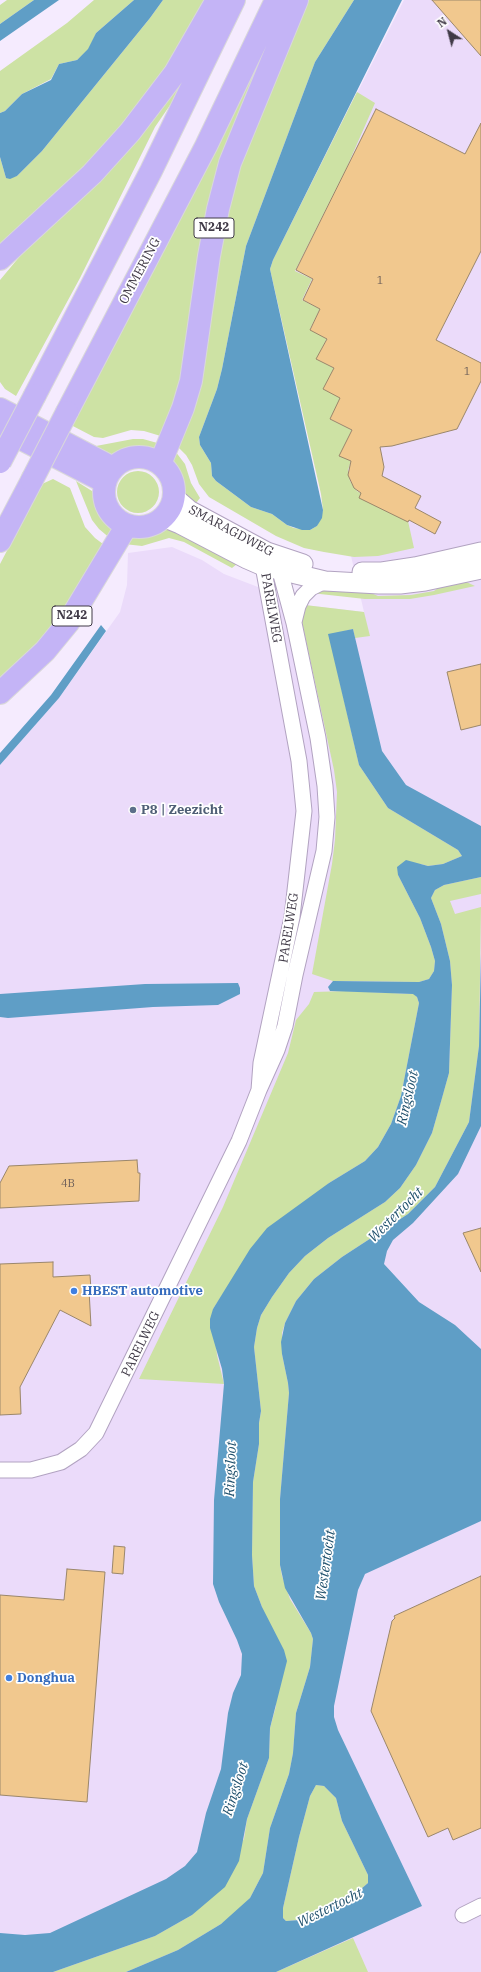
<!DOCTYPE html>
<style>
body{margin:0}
#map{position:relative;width:481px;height:1972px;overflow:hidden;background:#f5ebfe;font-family:"IBM Plex Serif",serif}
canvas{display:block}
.north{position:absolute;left:429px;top:12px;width:40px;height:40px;-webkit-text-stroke:3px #fff;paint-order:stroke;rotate:324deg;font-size:11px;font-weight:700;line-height:16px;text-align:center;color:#403a47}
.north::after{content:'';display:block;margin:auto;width:14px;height:18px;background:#403a47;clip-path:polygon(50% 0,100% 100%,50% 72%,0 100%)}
</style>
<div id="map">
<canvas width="481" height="1972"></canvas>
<div class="north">N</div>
</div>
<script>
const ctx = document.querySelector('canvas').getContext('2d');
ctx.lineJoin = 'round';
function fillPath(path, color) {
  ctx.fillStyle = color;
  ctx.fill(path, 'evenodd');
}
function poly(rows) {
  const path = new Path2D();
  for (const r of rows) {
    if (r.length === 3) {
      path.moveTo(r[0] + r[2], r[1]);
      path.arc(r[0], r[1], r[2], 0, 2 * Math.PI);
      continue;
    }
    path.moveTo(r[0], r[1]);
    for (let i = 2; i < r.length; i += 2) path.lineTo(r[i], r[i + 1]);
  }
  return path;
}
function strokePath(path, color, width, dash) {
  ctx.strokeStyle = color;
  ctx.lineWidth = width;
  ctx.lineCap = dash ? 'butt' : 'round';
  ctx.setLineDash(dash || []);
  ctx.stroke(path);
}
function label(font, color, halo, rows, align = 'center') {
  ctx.font = font + ' "IBM Plex Serif",serif';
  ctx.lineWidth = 3.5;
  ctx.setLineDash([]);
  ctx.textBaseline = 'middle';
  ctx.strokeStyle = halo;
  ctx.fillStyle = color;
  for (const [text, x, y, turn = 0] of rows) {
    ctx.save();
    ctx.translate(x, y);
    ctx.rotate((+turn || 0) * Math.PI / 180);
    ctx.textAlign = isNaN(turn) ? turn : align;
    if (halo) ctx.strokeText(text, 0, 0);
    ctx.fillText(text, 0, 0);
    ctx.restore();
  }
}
const built = poly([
 [404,0,481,0,481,1972,0,1972,0,765,59,698,120,612,127,585,128,553,172,547,202,560,224,574,305,605,364,612,291,297,273,260]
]);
const green = poly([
 [7,0,34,0,0,24,0,5],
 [94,0,134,0,96,33,89,49,77,60,59,64,51,79,22,94,5,111,0,113,0,71,67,23],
 [163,0,212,0,193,34,95,159,0,250,0,157,6,178,17,176,42,151,150,18],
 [285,0,242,116,193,338,164,437,144,431,131,430,103,438,94,437,69,424],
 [301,0,354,0,315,62,246,246,222,369,217,389,199,437,200,445,211,463,212,476,216,481,251,507,272,514,287,525,294,528,310,530,317,526,323,510,321,494,270,269,273,260,357,92,375,103,346,169,295,271,312,279,302,300,320,309,310,329,327,338,317,359,334,368,324,389,341,397,330,419,352,430,340,455,351,461,348,470,350,481,357,491,408,521,414,548,378,556,354,557,324,552,304,548,276,536,209,497,199,484,192,465,186,455,177,446,222,205],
 [204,36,177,95,155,127,80,278,16,396,5,389,0,382,0,280],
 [73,435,96,446,133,439,143,439,161,444,156,453,142,448,133,448,108,456],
 [175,451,185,464,191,483,200,498,196,503,184,493,171,466,169,460],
 [138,492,21],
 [53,479,70,488,85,527,95,538,107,547,71,608,0,686,0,564,42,484],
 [76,481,92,491,102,516,116,529,111,539,99,529,92,520],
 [168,528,237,564,232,568,184,542,169,538,142,546,124,544,132,535,143,535],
 [462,580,475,586,434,595,410,599,365,599,311,593,316,589,364,590,378,596,411,595,434,591,445,583],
 [305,605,364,612,370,636,355,638,353,629,329,635,359,765,388,808,458,850,462,856,443,864,428,866,421,864,398,875,420,918,431,947,435,961,434,971,429,979,419,982,333,981,312,974,332,864,335,840,337,792,334,770,302,622,302,613],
 [481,877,481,894,450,901,455,914,481,907,479,1046,469,1122,435,1187,408,1214,342,1257,314,1279,296,1301,285,1323,282,1333,282,1354,288,1383,289,1393,280,1499,280,1565,282,1576,290,1599,311,1633,313,1639,310,1667,296,1713,293,1753,289,1774,270,1828,263,1873,250,1898,238,1911,221,1924,178,1950,126,1972,53,1972,155,1936,192,1915,244,1839,247,1819,269,1758,270,1728,276,1706,262,1607,254,1586,252,1555,253,1482,259,1444,259,1423,261,1411,254,1347,257,1328,261,1315,272,1297,289,1273,305,1256,328,1238,385,1202,400,1188,416,1165,432,1133,449,1073,452,985,450,961,441,924,431,898,435,890,444,885],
 [346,991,414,994,417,997,419,1003,401,1096,391,1124,378,1147,365,1161,329,1183,232,1280,213,1309,217,1355,224,1384,139,1379,223,1207,288,1053,296,1020,309,1004,314,992],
 [316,1785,324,1786,336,1798,342,1821,368,1875,368,1883,361,1889,308,1916,300,1920,286,1921,283,1918,283,1908,299,1837,310,1796],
 [353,1938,368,1972,276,1972]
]);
const water = poly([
 [34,0,59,0,0,41,0,24],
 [134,0,163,0,150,18,42,151,17,176,10,179,6,178,0,157,0,113,5,111,22,94,51,80,59,64,77,60,88,49,96,33],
 [354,0,402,0,273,260,270,269,323,510,322,518,317,526,310,530,302,530,287,525,272,514,251,507,216,481,212,476,211,463,200,445,199,437,217,389,222,369,246,246,315,62],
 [101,625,106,631,59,698,0,765,0,753,51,695],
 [353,629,382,751,406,785,481,826,481,877,444,885,435,890,431,898,441,924,450,961,452,985,449,1073,442,1098,432,1133,416,1165,400,1188,385,1202,328,1238,305,1256,289,1273,272,1297,261,1315,257,1328,254,1347,261,1411,259,1423,259,1444,253,1482,252,1555,254,1586,262,1607,284,1650,287,1661,270,1728,269,1758,247,1819,239,1861,225,1887,192,1915,155,1936,53,1972,0,1972,0,1933,25,1935,50,1933,166,1879,185,1866,197,1852,206,1813,221,1769,228,1713,233,1693,241,1675,242,1654,237,1640,219,1602,213,1584,214,1500,224,1384,222,1369,210,1328,210,1319,213,1309,250,1249,267,1228,329,1183,365,1161,378,1147,391,1124,401,1096,419,1003,417,997,413,994,330,991,328,987,333,981,419,982,429,979,434,971,435,961,431,947,420,918,398,875,397,867,406,860,428,866,443,864,462,856,458,850,388,808,359,765,328,634],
 [481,954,481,1126,458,1174,413,1223,393,1240,387,1251,384,1264,419,1302,455,1325,481,1349,481,1521,365,1574,358,1590,334,1706,334,1717,338,1730,422,1906,276,1972,126,1972,178,1950,221,1924,250,1898,263,1873,270,1828,289,1774,293,1753,296,1713,310,1667,313,1639,311,1633,285,1588,280,1565,280,1499,289,1393,288,1383,282,1354,281,1342,285,1323,296,1301,314,1279,342,1257,408,1214,435,1187,469,1122,479,1046],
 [316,1785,324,1786,336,1798,342,1821,368,1875,368,1883,361,1889,308,1916,300,1920,286,1921,283,1918,283,1908,299,1837,310,1796],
 [238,983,240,988,240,994,218,1005,153,1007,8,1018,0,1017,0,994,145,984]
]);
const building = poly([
 [432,0,481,0,481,56,432,0],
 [376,109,465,154,481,123,481,251,436,340,481,363,481,381,457,429,392,446,380,447,384,467,382,476,421,496,415,508,441,522,435,534,409,520,408,522,359,498,361,493,354,488,348,475,351,461,339,456,352,430,330,419,340,398,323,389,334,368,316,359,327,339,310,330,320,309,303,300,313,279,296,270,376,109],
 [481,664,481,725,461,730,447,672,481,664],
 [137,1160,138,1173,140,1173,139,1201,0,1208,0,1183,9,1166,137,1160],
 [481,1228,481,1272,463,1233,481,1228],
 [53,1262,53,1277,90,1275,91,1290,89,1290,91,1326,60,1310,20,1387,21,1414,0,1415,0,1264,53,1262],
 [114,1546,125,1547,123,1574,112,1573,114,1546],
 [67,1569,105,1572,87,1802,0,1795,0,1595,64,1600,67,1569],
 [481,1576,481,1828,453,1840,448,1828,428,1837,371,1711,392,1621,395,1618,394,1616,481,1576]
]);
const minor = poly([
 [294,622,298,606,303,596,311,588,325,581],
 [0,1470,31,1470,61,1462,81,1449,96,1433,239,1141,259,1090,277,1050,285,1026,295,975,324,851,327,817,325,786,318,738,294,623,280,571,274,555,263,566,299,761,304,811,292,917,261,1063,259,1090],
 [463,1915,481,1906]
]);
const tertiary = poly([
 [174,497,189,510,267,552,303,564],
 [163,517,180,524,247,559,263,566,325,581,379,584,400,584,425,581,481,569],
 [362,572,382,572,415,567,481,552]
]);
const trunk = poly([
 [0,259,92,174,130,132,175,73,217,0],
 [35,395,151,171,234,0],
 [0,409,113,468],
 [67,412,206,146,276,0],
 [0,428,105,482],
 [139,492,35],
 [160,464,183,408,191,381,209,256,218,209,230,163,297,0],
 [0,541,32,480],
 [0,693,45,651,68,623,127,525]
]);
const trunkBridge = poly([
 [0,462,35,395],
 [32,480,67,412]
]);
const markers = [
 [133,810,4,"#5c6f8a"],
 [74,1291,4,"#3f7fe0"],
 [9,1678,4,"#3f7fe0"]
];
const numberNames = [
 ["1",380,281],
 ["1",467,372],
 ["4B",68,1184]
];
const shields = [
 [214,228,40],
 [72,616,40]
];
const shieldNames = [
 ["N242",214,228],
 ["N242",72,616]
];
const streetNames = [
 ["OMMERING",140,271,-62],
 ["SMARAGDWEG",231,531,28],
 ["PARELWEG",271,608,80],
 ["PARELWEG",289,928,-81],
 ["PARELWEG",141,1344,-64]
];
const serviceNames = [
 ["P8 | Zeezicht",141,810]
];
const shopNames = [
 ["HBEST automotive",82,1291],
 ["Donghua",17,1678]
];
const waterNames = [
 ["Ringsloot",408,1098,-77],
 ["Westertocht",396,1215,-45],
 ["Ringsloot",231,1469,-88],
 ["Westertocht",326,1565,-82],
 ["Ringsloot",236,1789,-72],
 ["Westertocht",330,1908,-26]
];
fillPath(built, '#ebdbfa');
fillPath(green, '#cde2a4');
fillPath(water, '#5f9ec6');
fillPath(building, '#f1c88e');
strokePath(building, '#9b876b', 1);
strokePath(minor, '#b2a3c1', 17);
strokePath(tertiary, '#b2a3c1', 21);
strokePath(trunk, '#d9d8da', 24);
strokePath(minor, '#fff', 15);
strokePath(tertiary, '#fff', 19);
strokePath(trunk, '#c4b4f6', 22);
strokePath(trunkBridge, '#d9d8da', 24, []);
strokePath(trunkBridge, '#c4b4f6', 22);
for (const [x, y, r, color] of markers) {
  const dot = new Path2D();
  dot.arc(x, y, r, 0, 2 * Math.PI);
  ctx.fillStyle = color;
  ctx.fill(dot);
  strokePath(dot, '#fff', 1.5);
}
label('11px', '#6c5e59', null, numberNames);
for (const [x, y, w] of shields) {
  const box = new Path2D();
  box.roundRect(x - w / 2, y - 10, w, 20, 3);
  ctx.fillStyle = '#fff';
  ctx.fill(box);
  strokePath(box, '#403a47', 1);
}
label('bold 12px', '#403a47', null, shieldNames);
label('13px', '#403a47', '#fff', streetNames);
label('bold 13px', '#4e5e75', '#fff', serviceNames, 'left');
label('bold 13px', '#366cbe', '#fff', shopNames, 'left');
label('italic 14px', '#20516d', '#fff', waterNames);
</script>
